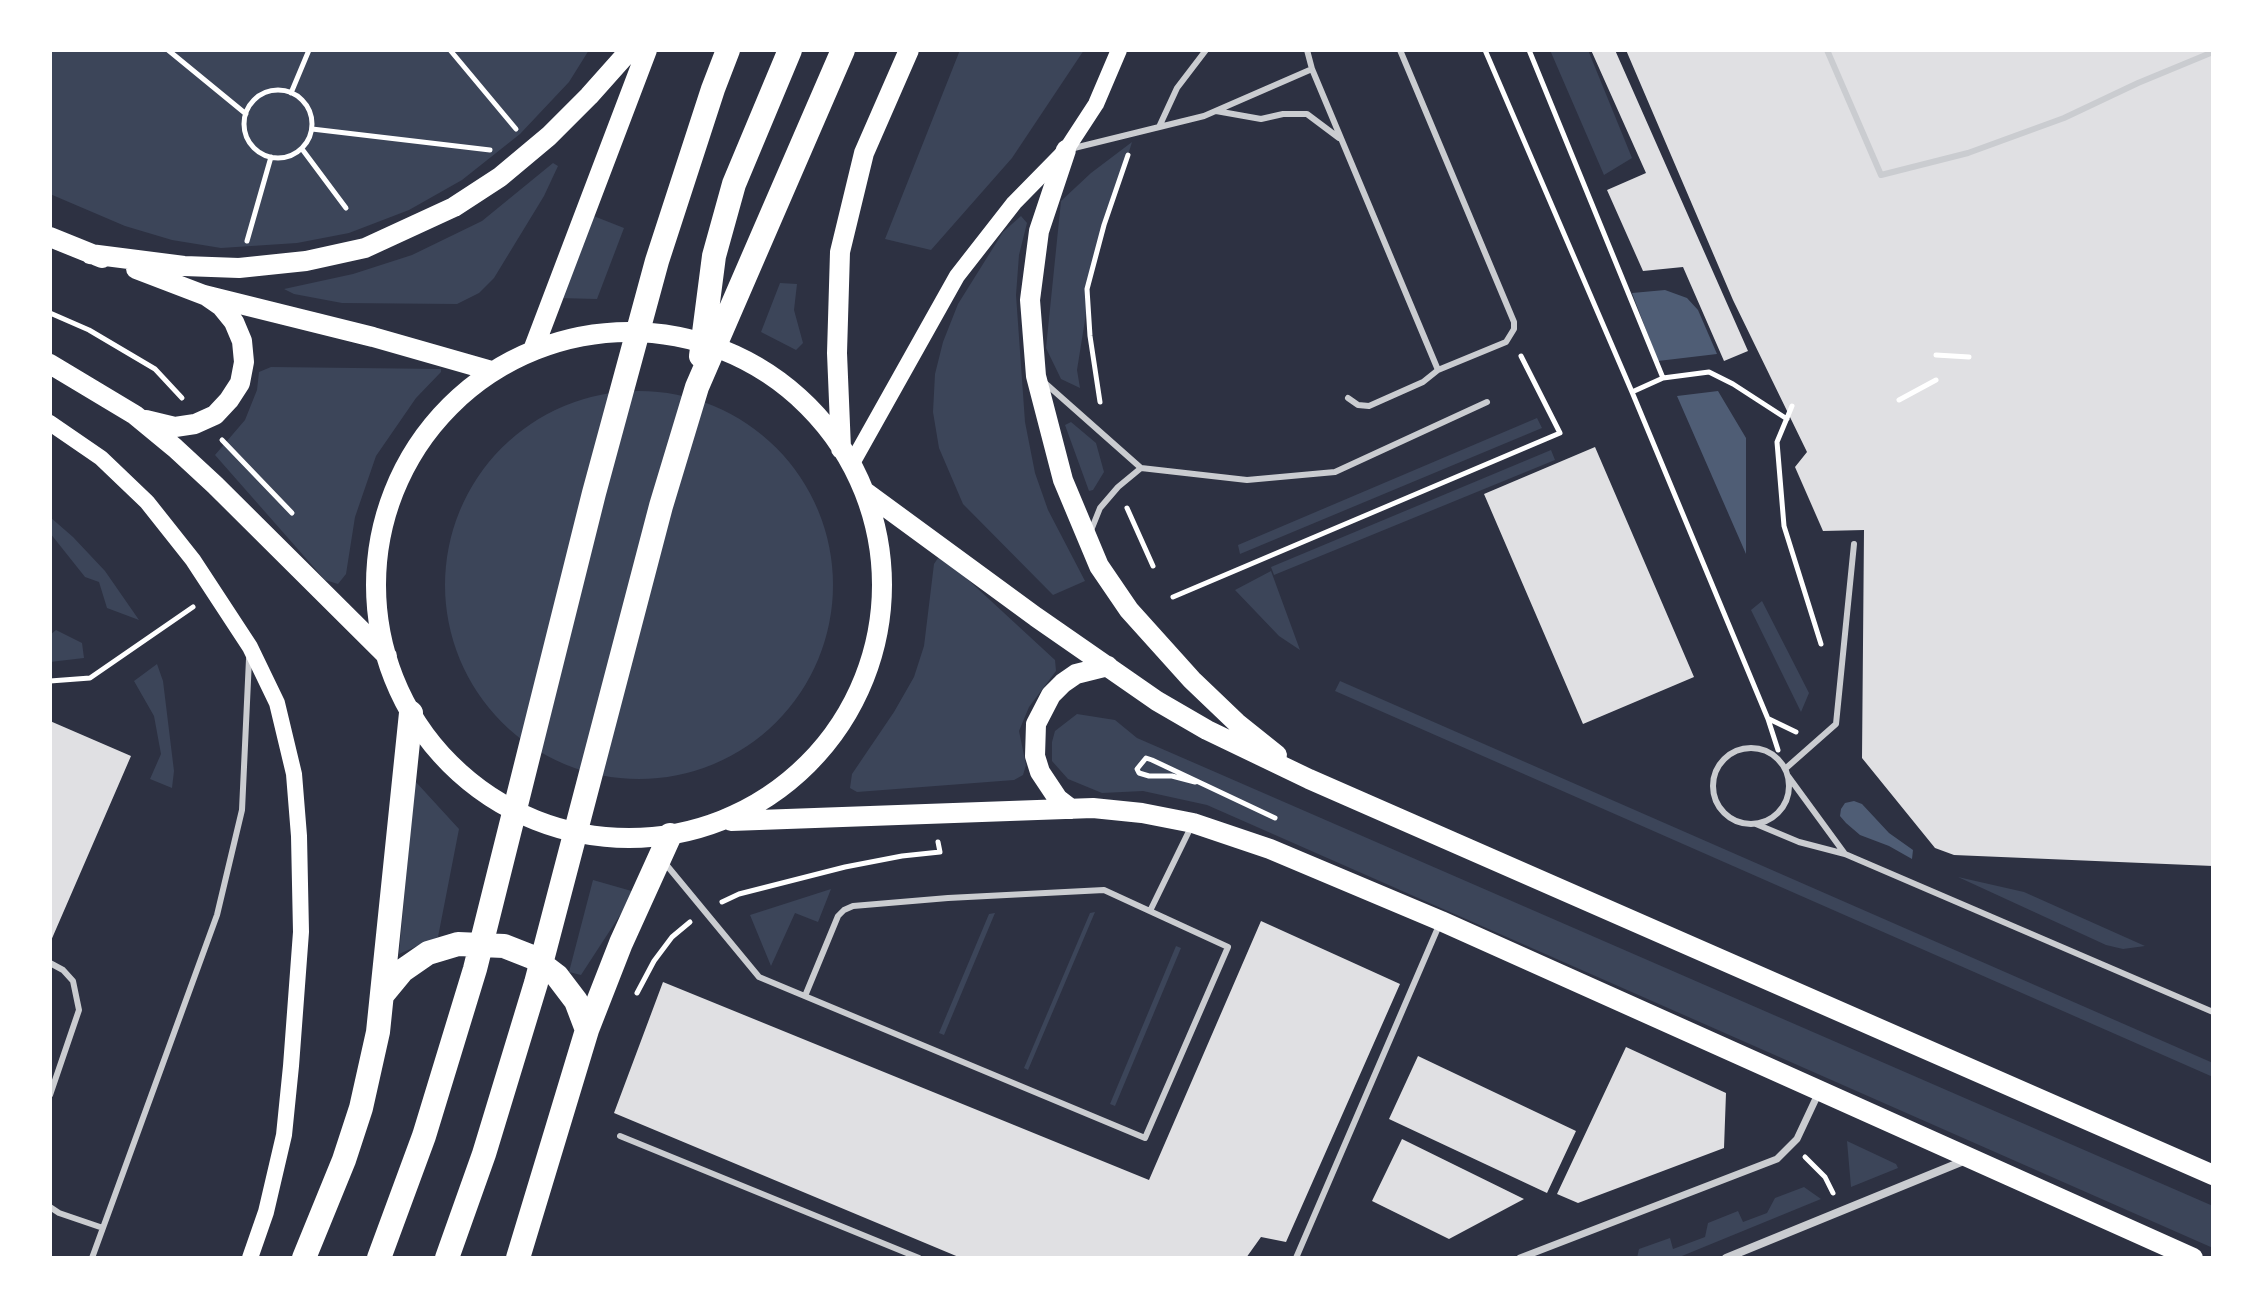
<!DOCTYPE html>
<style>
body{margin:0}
#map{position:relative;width:2263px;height:1308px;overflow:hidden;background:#2d3142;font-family:"PT Serif",serif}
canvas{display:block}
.frame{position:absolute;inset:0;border:52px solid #fff;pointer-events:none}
</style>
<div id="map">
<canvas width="2263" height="1308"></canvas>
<div class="frame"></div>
</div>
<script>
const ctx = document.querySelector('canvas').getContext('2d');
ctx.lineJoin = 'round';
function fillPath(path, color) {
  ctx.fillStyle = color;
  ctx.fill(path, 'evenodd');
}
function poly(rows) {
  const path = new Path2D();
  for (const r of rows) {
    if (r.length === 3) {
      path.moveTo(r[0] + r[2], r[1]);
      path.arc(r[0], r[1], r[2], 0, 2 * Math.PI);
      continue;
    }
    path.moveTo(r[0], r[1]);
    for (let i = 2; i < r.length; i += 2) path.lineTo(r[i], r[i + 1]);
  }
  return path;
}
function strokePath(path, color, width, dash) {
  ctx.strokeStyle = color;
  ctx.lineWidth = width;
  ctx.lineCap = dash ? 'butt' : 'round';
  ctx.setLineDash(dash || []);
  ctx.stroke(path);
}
const green = poly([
 [50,50,589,50,569,82,520,134,462,180,409,210,349,233,297,243,221,248,172,240,125,226,50,194],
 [960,50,1084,50,1012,158,931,250,885,239],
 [1550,50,1588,50,1632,158,1604,175],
 [1132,142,1093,270,1077,370,1080,388,1061,379,1046,348,1061,201,1091,173],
 [553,163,558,166,544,196,494,278,479,293,457,304,342,303,294,294,284,289,353,274,412,255,482,221],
 [591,215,624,228,597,299,558,298],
 [1021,216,1027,223,1019,255,1016,295,1025,422,1035,473,1048,510,1085,581,1053,595,963,504,939,448,933,412,935,374,943,342,958,304,1003,232],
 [780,283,797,284,794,310,803,343,796,350,761,332],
 [271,367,441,369,441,372,416,398,376,456,355,517,346,574,338,584,325,580,215,455,245,420,257,390,259,372],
 [639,585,194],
 [1537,418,1542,428,1240,554,1238,545],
 [1071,422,1096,443,1104,472,1093,490,1089,491,1065,425],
 [1551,450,1555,460,1274,575,1271,567],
 [50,517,73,537,105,571,139,620,107,608,99,582,85,577,50,533],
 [938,558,951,564,1055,660,1056,671,1029,707,1019,731,1026,765,1023,775,1014,780,857,792,850,788,852,774,894,712,914,677,924,646,934,564],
 [1271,571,1300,650,1279,636,1235,590],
 [1762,601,1809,693,1801,712,1751,610],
 [56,630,82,643,84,658,50,662,50,635],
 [157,664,163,681,174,771,172,788,150,779,161,754,154,716,134,681],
 [1340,681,2213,1063,2213,1077,1335,691],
 [1077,714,1115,720,1137,738,2213,1206,2213,1248,1207,805,1143,791,1102,793,1068,779,1052,761,1052,742,1055,731],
 [415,781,459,829,438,937,399,954],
 [1958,877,2024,892,2145,946,2123,949,2106,945],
 [593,880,635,892,581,975,569,972],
 [831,889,818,922,795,913,771,966,750,915],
 [1095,912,1028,1070,1024,1068,1090,913],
 [995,913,944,1035,939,1033,989,914],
 [1176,946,1181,948,1115,1106,1110,1104],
 [1847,1141,1896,1164,1898,1168,1851,1187],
 [1804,1187,1821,1199,1677,1258,1637,1258,1639,1249,1670,1238,1673,1249,1705,1237,1708,1223,1738,1211,1743,1222,1767,1213,1775,1198]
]);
const water = poly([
 [1665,290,1687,298,1698,310,1717,354,1658,361,1632,293],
 [1718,391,1746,438,1746,554,1677,396],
 [1854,801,1862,804,1889,833,1913,850,1912,859,1889,846,1860,835,1846,823,1840,816,1841,809,1845,803]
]);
const building = poly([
 [1591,50,1615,50,1748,351,1724,361,1683,267,1643,271,1607,190,1646,173],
 [1626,50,2213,50,2213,866,1954,855,1935,848,1862,758,1864,530,1823,531,1795,467,1807,452,1733,300],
 [1595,447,1694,677,1583,724,1484,494],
 [50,721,131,756,50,943],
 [1261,921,1400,984,1286,1242,1261,1237,1246,1258,961,1258,614,1113,663,982,1149,1180],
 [1626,1047,1726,1093,1724,1148,1578,1203,1557,1194],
 [1418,1056,1576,1131,1547,1193,1389,1119],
 [1402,1139,1524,1199,1449,1239,1372,1201]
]);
const path = poly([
 [168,50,246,114],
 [450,50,516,129],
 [1485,50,1632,392,1768,719,1778,750],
 [1529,50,1663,378],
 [278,124,34],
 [291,93,309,50],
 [312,129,490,150],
 [302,149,346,208],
 [247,241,271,157],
 [50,313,89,330,155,369,182,398],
 [1936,355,1969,357],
 [1632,392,1663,378,1709,372,1733,384,1787,419],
 [1899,400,1936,380],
 [1100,402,1090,336,1087,289,1104,225,1128,155],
 [1792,406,1777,442,1784,526,1821,644],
 [222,440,292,513],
 [1127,508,1153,566],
 [1173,597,1560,433,1521,356],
 [50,681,90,678,193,607],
 [1769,719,1796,732],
 [1195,782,1172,776,1149,776,1139,773,1137,769,1146,758,1152,760,1275,818],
 [722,902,739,894,845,867,902,856,940,852,938,842],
 [637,993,654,961,672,937,690,922],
 [1805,1157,1825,1177,1833,1193]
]);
const service = poly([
 [1307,50,1312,69,1438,370],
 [1827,50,1881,175,1968,153,2064,118,2138,83,2213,52],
 [1216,111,1261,119,1283,114,1307,114,1339,138],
 [1159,127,1177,88,1206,50],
 [1070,149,1204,116,1312,69],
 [1045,383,1141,468],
 [1348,398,1358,405,1369,406,1423,382,1438,370,1506,342,1514,329,1514,322,1400,50],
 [1141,468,1247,480,1335,472,1487,402],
 [1090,533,1100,508,1118,487,1141,468],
 [1751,786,38],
 [1785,769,1836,724,1854,544],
 [1788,776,1845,854],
 [1756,824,1799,842,1845,854,2213,1012],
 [664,862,759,977,1145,1138,1228,947,1104,890,948,898,853,906,844,910,838,916,805,996],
 [1150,911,1191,827],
 [50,963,63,970,73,981,79,1010,50,1095],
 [620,1136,919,1258],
 [50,1207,59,1213,103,1228],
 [92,1258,217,915,242,810,249,659],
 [1296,1258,1440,923]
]);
const pedestrian = poly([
 [1520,1258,1777,1159,1797,1139,1819,1092]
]);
const minor = poly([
 [1726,1258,1966,1160]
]);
const secondary = poly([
 [50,423,101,458,147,502,193,560,250,647,277,703,294,774,299,836,301,932,291,1066,284,1135,266,1212,250,1258],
 [851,465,957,276,1014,203,1066,150,1096,104,1119,50]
]);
const primary = poly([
 [1066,150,1039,231,1030,300,1036,376,1063,480,1099,566,1129,610,1192,680,1237,723,1277,755],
 [50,237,102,258],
 [90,254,184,266,239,268,306,261,365,248,454,207,500,177,549,136,589,96,630,50],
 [136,269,204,295,373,337,492,371],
 [629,585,253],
 [533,350,647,50],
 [50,364,135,415,175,448,215,485,387,656],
 [146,420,175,427,195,424,215,415,229,400,240,383,244,362,242,341,234,322,221,306,208,297],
 [841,449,837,353,840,252,864,153,909,50],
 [864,491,1036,617,1157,701,1207,730,1309,779,2213,1175],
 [1071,809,1058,799,1040,772,1035,756,1036,724,1051,695,1063,683,1076,674,1108,666],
 [731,821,1093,808,1142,813,1193,823,1270,849,1441,921,2193,1258]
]);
const motorway = poly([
 [701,356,714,256,734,184,790,50],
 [383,994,402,971,428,953,458,944,504,946,532,957,557,976,576,1001,587,1030],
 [304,1258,344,1160,361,1108,378,1032,411,713],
 [379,1258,424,1136,475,969,594,493,657,261,713,89,728,50],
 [447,1258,484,1154,536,983,661,506,697,387,843,50],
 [518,1258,587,1030,621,943,670,835]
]);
fillPath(green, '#3c4559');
fillPath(water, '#4f5d75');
fillPath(building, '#e0e0e3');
strokePath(path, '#fff', 5);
strokePath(service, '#caccd0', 6);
strokePath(pedestrian, '#caccd0', 7);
strokePath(minor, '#caccd0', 8);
strokePath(secondary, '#fff', 16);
strokePath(primary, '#fff', 20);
strokePath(motorway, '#fff', 24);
</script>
